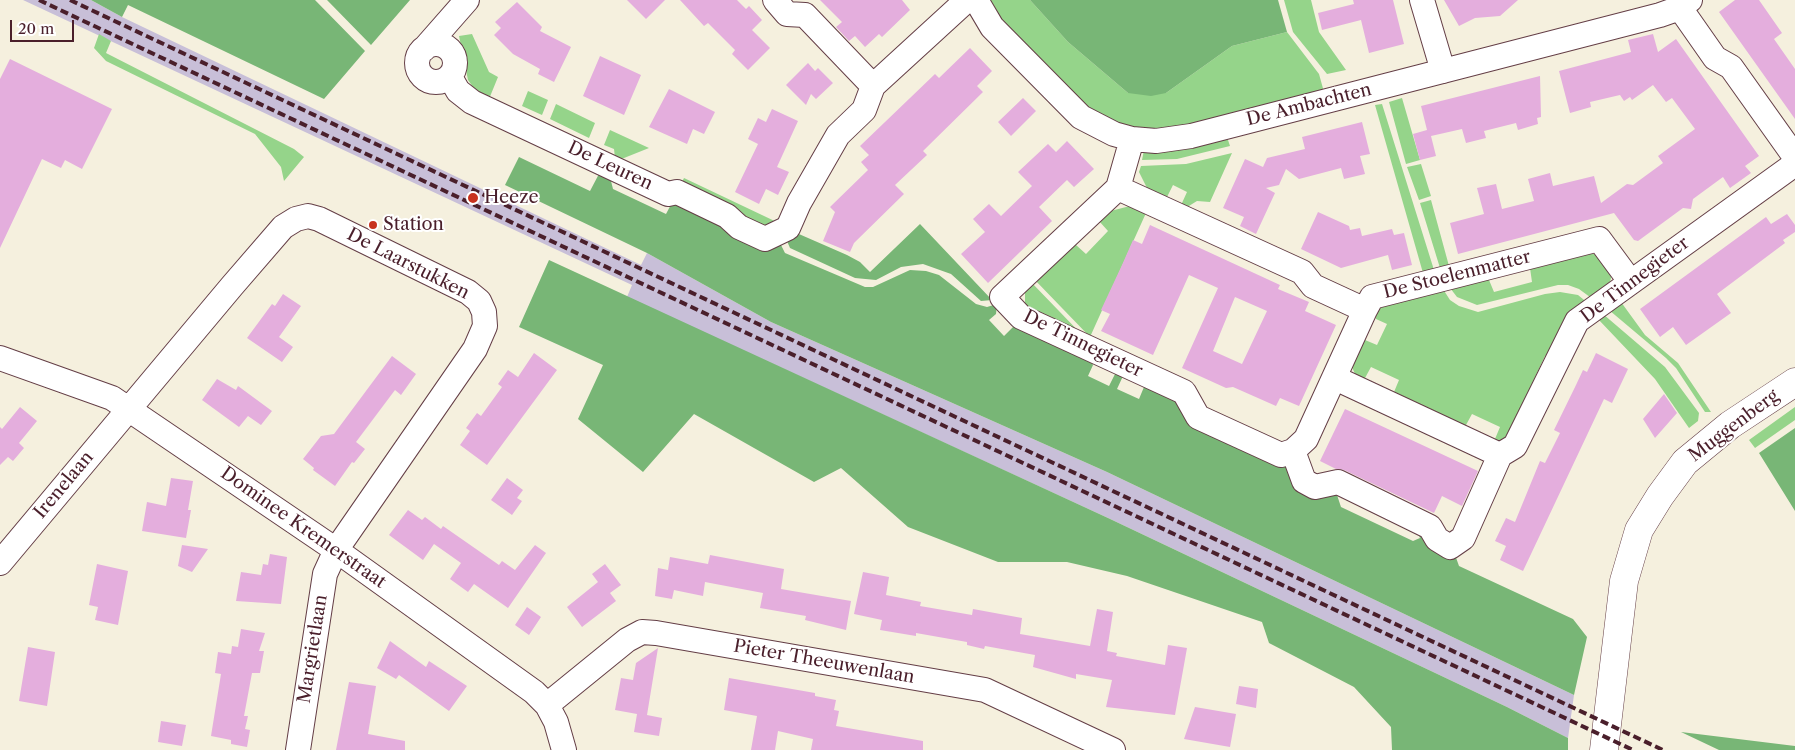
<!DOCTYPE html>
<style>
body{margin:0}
#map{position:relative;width:1795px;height:750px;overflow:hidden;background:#f5f0de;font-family:"Libre Caslon Text",serif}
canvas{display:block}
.scale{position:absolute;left:10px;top:20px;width:64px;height:22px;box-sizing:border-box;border:2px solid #4a1f2b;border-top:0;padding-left:6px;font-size:15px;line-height:18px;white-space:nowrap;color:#4a1f2b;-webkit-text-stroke:4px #fff;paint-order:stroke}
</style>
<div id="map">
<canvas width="1795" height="750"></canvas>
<div class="scale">20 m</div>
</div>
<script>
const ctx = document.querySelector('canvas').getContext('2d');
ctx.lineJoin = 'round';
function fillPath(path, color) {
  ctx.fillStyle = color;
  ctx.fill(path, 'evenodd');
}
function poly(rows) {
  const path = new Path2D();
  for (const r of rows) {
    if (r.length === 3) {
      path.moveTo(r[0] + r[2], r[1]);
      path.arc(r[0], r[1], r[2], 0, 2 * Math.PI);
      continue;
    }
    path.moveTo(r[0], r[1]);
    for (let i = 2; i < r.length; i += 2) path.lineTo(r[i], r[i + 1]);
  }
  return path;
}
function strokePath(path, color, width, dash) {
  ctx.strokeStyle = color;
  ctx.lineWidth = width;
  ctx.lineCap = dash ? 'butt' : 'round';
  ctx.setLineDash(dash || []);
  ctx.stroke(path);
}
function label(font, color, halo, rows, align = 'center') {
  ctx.font = font + ' "Libre Caslon Text",serif';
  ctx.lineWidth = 4;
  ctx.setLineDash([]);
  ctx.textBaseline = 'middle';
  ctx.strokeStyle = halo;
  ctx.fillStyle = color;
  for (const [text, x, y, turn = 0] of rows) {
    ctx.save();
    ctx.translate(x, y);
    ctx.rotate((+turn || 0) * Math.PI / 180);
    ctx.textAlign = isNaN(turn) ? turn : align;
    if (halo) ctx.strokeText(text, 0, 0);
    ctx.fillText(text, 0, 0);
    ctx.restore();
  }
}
const industrial = poly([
 [23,0,91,0,122,17,641,265,647,253,771,322,1107,472,1574,695,1568,738,1507,707,1108,518,627,297,632,285]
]);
const green = poly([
 [986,0,1030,0,1068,42,1128,93,1166,93,1232,46,1287,32,1319,74,1324,92,1190,126,1158,131,1119,126,1087,109,1000,21],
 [1284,0,1311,0,1319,32,1346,70,1327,74,1293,32],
 [99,34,111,41,106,53,294,149,304,157,284,181,281,167,255,134,106,61,94,48],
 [472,34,489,72,498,77,489,99,478,94,468,80,459,36],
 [528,91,548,100,542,115,522,106],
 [1402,98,1420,160,1406,164,1389,102],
 [556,104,595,123,589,138,550,119],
 [1382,104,1434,270,1423,273,1375,105],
 [610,130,649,148,619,160,615,158,614,149,604,145],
 [1227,137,1230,146,1177,159,1142,160,1144,150],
 [1232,153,1210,202,1197,201,1184,209,1182,203,1187,192,1173,185,1167,197,1160,200,1151,196,1139,172,1141,166,1186,164],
 [1421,164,1431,196,1419,200,1407,167],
 [684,178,783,225,768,230,679,188],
 [1431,200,1449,266,1440,268,1420,203],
 [1130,206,1146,213,1090,337,1033,278,1067,245,1076,245,1086,254,1108,231,1099,221,1099,214],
 [1583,249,1602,258,1612,272,1609,289,1594,300,1579,289,1568,285,1558,285,1477,305,1457,297,1447,284,1482,275,1489,280,1494,292,1532,282,1530,268],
 [1030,281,1087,340,1025,312,1025,285],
 [1441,286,1450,300,1459,306,1478,312,1545,294,1560,292,1578,295,1589,304,1554,353,1545,356,1520,409,1512,443,1498,447,1495,439,1500,427,1472,414,1466,425,1458,428,1398,400,1394,392,1399,380,1371,367,1365,378,1358,381,1349,360,1358,343,1365,340,1377,345,1387,324,1376,319,1373,309],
 [1621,302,1645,335,1678,363,1711,412,1705,412,1676,368,1666,358,1609,310],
 [1603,314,1665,367,1699,413,1698,421,1689,428,1655,379,1598,319],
 [1795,407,1795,420,1755,448,1749,440]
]);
const forest = poly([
 [91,0,315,0,365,51,324,99,128,5,122,17],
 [327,0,410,0,371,45],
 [1030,0,1278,0,1287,32,1232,46,1166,93,1151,96,1128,93,1068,42],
 [519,157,590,191,600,172,610,177,613,189,666,214,675,197,780,243,785,253,865,287,873,287,910,270,926,271,939,275,976,304,987,307,997,304,996,314,989,320,1004,336,1013,327,1021,325,1089,356,1093,365,1088,376,1109,386,1116,372,1123,376,1117,389,1139,399,1144,387,1152,384,1335,489,1341,507,1413,541,1420,538,1416,528,1454,552,1459,566,1573,619,1587,637,1574,695,1107,472,771,322,647,253,505,185],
 [920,224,992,300,981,301,951,274,923,264,901,267,876,280,855,278,790,248,787,241,792,231,847,255,860,262,870,272],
 [549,260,1108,518,1507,707,1568,738,1568,750,1392,750,1391,727,1354,687,1269,643,1262,622,1127,576,1067,562,998,562,908,527,841,468,814,482,694,414,643,472,578,419,603,365,519,327],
 [1795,428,1795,511,1759,453],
 [1681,732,1795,746,1795,750,1719,750]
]);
const building = poly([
 [627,0,665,0,646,19],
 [680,0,737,0,746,9,749,6,762,20,752,30,770,48,748,70,732,54,735,50,708,23,704,26],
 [820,0,902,0,910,10,882,37,879,34,865,47,855,36,849,41,836,27,842,22],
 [1353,0,1393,0,1404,44,1369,53,1361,20,1322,30,1318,13,1354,4],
 [1444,0,1518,0,1500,16,1475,18,1459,26],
 [1735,0,1759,0,1782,33,1774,39,1795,69,1795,119,1719,12],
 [517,2,542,27,540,31,571,47,554,82,538,74,540,69,513,54,494,35,501,28,495,22],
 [1653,34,1658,52,1676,39,1759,156,1745,166,1751,173,1730,188,1723,177,1693,199,1691,209,1683,208,1638,241,1634,240,1614,213,1458,254,1450,223,1484,214,1477,188,1496,184,1502,209,1534,201,1528,179,1550,173,1553,186,1594,176,1601,203,1627,184,1633,185,1663,163,1658,156,1695,129,1672,98,1666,102,1653,85,1632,100,1630,97,1624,101,1620,95,1590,102,1591,107,1570,113,1559,71,1631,52,1628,40],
 [970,48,992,71,977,86,983,92,923,151,927,155,895,185,904,194,854,243,850,252,823,241,835,212,830,207,868,170,861,162,869,155,860,146,935,74,939,78],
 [600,56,641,75,624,115,583,96],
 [10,59,112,109,82,169,65,160,61,168,42,159,0,248,0,79],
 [808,63,815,71,818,68,833,83,816,99,811,94,806,105,786,85],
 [1540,76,1541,117,1537,118,1538,124,1518,130,1516,123,1484,131,1486,138,1466,143,1462,129,1431,136,1436,156,1420,160,1413,134,1427,130,1421,106],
 [669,89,715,112,704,134,693,129,687,144,649,127],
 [1023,98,1036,111,1011,136,998,122],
 [772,109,798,121,777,167,789,172,778,195,766,189,759,204,735,192,758,144,748,139,758,118,766,122],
 [1362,122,1370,154,1360,156,1365,174,1344,179,1341,168,1299,179,1286,169,1279,185,1266,188,1275,193,1256,234,1240,226,1244,217,1223,208,1245,159,1263,167,1267,158,1305,149,1302,137],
 [1067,141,1094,169,1074,187,1067,180,1039,207,1052,221,988,283,961,254,985,232,973,219,989,204,1001,216,1032,186,1018,172,1048,144,1056,152],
 [1318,212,1349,226,1350,230,1360,228,1362,236,1392,229,1394,235,1404,233,1412,265,1392,270,1388,255,1341,268,1301,249],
 [1787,214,1795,225,1795,232,1783,240,1785,243,1717,294,1731,313,1686,345,1673,327,1660,337,1640,309,1766,217,1771,224],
 [1150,225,1280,285,1278,289,1309,302,1305,311,1336,325,1299,406,1280,398,1276,406,1233,387,1226,388,1182,368,1218,288,1189,275,1153,355,1101,331,1110,314,1101,310,1122,265,1133,240,1142,244],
 [1235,297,1267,311,1242,364,1213,351],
 [283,294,301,306,279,337,293,347,282,362,247,338,272,304,275,306],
 [534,353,557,370,487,465,460,445,470,431,466,428,477,413,481,416,502,387,498,384,508,370,518,377],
 [1596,353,1628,369,1612,403,1604,399,1523,571,1500,560,1506,546,1495,541,1506,518,1515,522,1540,461,1545,463,1560,433,1554,430,1576,385,1583,370,1587,372],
 [392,356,416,374,401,395,395,390,356,442,365,449,354,463,352,462,335,486,313,470,314,468,303,459,321,436,334,434],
 [217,379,236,390,238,386,272,411,261,425,248,416,239,427,202,400],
 [1664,394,1677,413,1655,438,1643,419],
 [20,407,37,421,19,443,24,448,13,461,8,457,0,465,0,427,2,429],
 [1345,409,1478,471,1462,506,1442,496,1434,513,1344,470,1336,469,1320,461],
 [171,478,193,481,188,510,191,510,186,538,142,531,147,502,166,506],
 [507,478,523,490,517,498,522,501,512,515,491,500],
 [408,510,422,520,425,517,441,529,443,526,499,565,502,561,515,570,535,545,546,553,508,608,474,584,468,592,450,579,461,563,434,544,423,560,389,535],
 [182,545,208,549,192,572,178,566],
 [270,554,287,557,281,604,236,601,241,572,261,575,263,564,268,565],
 [710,555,784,569,781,589,851,601,846,630,805,620,806,616,760,608,763,593,705,582,703,596,674,590,672,599,655,596,658,568,668,570,670,557,708,564],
 [97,564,128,571,118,625,95,620,98,607,89,605],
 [605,564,621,585,610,593,616,601,582,627,567,607,598,582,592,574],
 [863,572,889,577,886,595,921,602,920,606,972,615,973,609,1022,618,1020,634,1090,646,1097,609,1113,612,1107,651,1117,653,1116,656,1165,665,1168,645,1187,648,1175,715,1106,707,1112,680,1076,674,1076,679,1033,667,1035,655,985,646,984,649,967,645,967,642,916,633,916,636,880,630,882,620,854,614],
 [527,607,541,617,529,635,515,625],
 [241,629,265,633,259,651,264,651,260,673,252,673,244,716,248,716,245,729,250,730,247,747,231,744,231,740,211,736,221,674,215,673,218,652,231,654,232,646,238,647],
 [390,641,426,667,429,661,467,686,449,711,399,675,396,679,377,668],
 [28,647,55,652,47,706,19,701],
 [658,648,647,715,662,718,659,736,634,732,637,714,615,710,621,678,633,680,636,663],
 [729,678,815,693,815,696,836,700,834,710,839,711,836,726,923,741,923,750,811,750,813,739,778,731,775,750,751,750,757,716,724,710],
 [349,682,376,686,368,734,405,741,405,750,336,750],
 [1239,686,1258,689,1256,708,1236,704],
 [1195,707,1236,714,1230,747,1184,739],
 [161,721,186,725,182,746,158,742]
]);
const street = poly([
 [775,0,787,14,805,15,873,86],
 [976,0,992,27,1081,117,1114,134,1132,139,1156,141,1191,136,1660,15,1680,8,1690,0],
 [1422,0,1443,71],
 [1680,8,1715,58,1731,67,1795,157],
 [436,63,19],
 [424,49,467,0],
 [450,77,458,91,472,102,668,194,677,192,727,216,739,227,765,239,788,228,799,203,838,135,864,110,873,86,967,0],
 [1132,139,1118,188,1002,297,1021,317,1184,392,1198,417,1281,455,1293,451,1306,439,1365,310],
 [1118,188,1302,272,1313,286,1365,310,1372,297,1599,239,1630,281],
 [0,358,112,398,336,550,534,692,547,705,556,722,564,750],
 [1335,378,1500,455,1515,446,1577,321,1795,164],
 [1293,451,1304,481,1315,487,1338,482,1430,527,1437,539,1450,547,1463,538,1500,455],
 [0,563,232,286,283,227,296,219,308,216,319,219,468,292,479,301,484,312,485,326,475,349,336,550,325,574,298,750],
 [547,705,627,640,642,632,656,633,985,690,1113,750]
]);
const secondary = poly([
 [1604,750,1624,581,1639,530,1660,496,1685,462,1730,425,1795,382]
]);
const rail = poly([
 [39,0,1633,750],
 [70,0,1663,750]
]);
const markers = [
 [473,198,6,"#c8321e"],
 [373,225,5,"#c8321e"]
];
const streetNames = [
 ["De Ambachten",1309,105,-14],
 ["De Leuren",610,166,25],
 ["De Laarstukken",408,264,27],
 ["De Stoelenmatter",1457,275,-14],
 ["De Tinnegieter",1635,280,-37],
 ["De Tinnegieter",1083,344,26],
 ["Muggenberg",1734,426,-37],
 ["Irenelaan",64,485,-50],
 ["Dominee Kremerstraat",303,528,35],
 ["Margrietlaan",313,649,-81],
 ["Pieter Theeuwenlaan",824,662,10]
];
const poiNames = [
 ["Heeze",484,198],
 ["Station",383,225]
];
fillPath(industrial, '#c8bfd8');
fillPath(green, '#95d48a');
fillPath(forest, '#78b676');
fillPath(building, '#e4aedd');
strokePath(street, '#643e46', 26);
strokePath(secondary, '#643e46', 29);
strokePath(street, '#fff', 24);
strokePath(secondary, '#fff', 28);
strokePath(rail, '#4a1f2b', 4, [8, 4]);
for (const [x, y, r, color] of markers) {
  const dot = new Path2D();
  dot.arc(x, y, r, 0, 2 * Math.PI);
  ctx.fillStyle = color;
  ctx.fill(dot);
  strokePath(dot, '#fff', 2);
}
label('18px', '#4a1f2b', '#fff', streetNames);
label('18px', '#4a1f2b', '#fff', poiNames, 'left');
</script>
